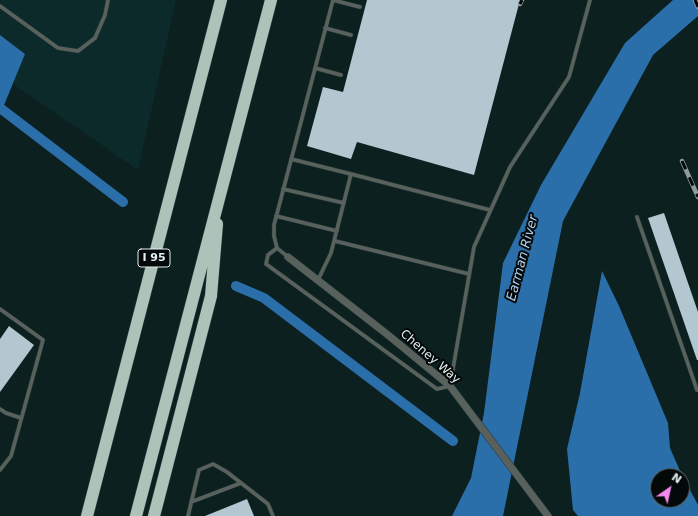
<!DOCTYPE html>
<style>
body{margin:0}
#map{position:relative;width:698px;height:516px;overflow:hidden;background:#0c2020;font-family:"DejaVu Sans",sans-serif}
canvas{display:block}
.north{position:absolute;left:650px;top:468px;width:40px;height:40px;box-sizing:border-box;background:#030808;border:1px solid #5d6464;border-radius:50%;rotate:34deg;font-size:11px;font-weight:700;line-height:16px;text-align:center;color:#e3efee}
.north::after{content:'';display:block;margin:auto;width:14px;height:18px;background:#f589ee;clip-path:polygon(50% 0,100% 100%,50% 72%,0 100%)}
</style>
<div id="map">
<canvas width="698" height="516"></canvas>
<div class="north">N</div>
</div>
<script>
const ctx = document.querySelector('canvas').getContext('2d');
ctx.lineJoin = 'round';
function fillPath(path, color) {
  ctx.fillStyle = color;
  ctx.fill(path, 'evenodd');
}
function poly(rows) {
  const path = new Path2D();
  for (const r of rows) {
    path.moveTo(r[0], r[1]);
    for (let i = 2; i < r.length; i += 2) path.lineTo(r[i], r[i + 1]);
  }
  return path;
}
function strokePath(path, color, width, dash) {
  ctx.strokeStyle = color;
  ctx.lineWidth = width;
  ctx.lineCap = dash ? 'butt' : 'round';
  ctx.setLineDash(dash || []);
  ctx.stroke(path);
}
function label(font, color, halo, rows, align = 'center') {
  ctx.font = font + ' "DejaVu Sans",sans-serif';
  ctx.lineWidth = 4;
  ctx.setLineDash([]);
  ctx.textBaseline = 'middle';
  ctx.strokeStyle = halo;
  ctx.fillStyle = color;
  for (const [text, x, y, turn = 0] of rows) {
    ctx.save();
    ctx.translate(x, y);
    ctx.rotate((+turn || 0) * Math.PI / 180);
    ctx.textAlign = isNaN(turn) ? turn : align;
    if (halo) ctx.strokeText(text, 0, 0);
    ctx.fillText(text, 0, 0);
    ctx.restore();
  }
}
const built = poly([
 [0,0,176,0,138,170,13,84,25,54,0,35]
]);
const water = poly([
 [673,0,698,0,698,16,653,55,563,221,503,516,452,516,471,478,484,413,503,263,541,185,625,43],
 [0,35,25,54,0,115],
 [602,271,619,306,668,423,670,448,680,471,698,505,698,516,578,516,573,510,567,449,580,393],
 [658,476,682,476,682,500,658,500]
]);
const canal = poly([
 [0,108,123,202],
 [236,286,264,298,453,441]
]);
const building = poly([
 [367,0,520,0,474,175,357,142,351,159,307,146,323,87,343,92],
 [664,213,698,312,698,360,697,360,648,218],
 [9,326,34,345,0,392,0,339],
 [247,499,254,516,205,516]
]);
const lane = poly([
 [333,0,360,7],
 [0,6,58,48,78,51,95,38,105,15,108,0],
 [325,28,351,35],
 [315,68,341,75],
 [291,159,351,174],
 [283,189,344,203],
 [276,216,337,231],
 [637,217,697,390],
 [335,241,469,274],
 [277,248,268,255,266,264,437,389,450,386,474,247,510,167,569,77,590,0],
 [288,257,277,248,274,236,274,225,333,0],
 [318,280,331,253,351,174,490,210],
 [0,309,43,340,11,456,0,470],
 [0,409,6,413,21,418],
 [191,502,241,483],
 [188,516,199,470,213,464,227,472,268,504,273,516]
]);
const street = poly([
 [288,257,388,335,450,386,548,516]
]);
const highway = poly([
 [87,516,221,0],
 [136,516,271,0],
 [154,516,211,296,217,224]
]);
const rail = poly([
 [695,0,698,7],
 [520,4,522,0],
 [682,161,698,197]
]);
const shields = [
 [154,258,32]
];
const shieldNames = [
 ["I 95",154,258]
];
const streetNames = [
 ["Cheney Way",430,357,41]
];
const waterNames = [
 ["Earman River",523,258,-75]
];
fillPath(built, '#0c2a2a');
fillPath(water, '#2b6faa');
strokePath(canal, '#2b6faa', 10);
fillPath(building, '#b2c7cf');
strokePath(lane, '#2a3d3d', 4.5);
strokePath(street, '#2a3d3d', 8);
strokePath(highway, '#2a3d3d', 13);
strokePath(lane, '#59615d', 3.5);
strokePath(street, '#59615d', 7);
strokePath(highway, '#adc2b9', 12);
strokePath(rail, '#8d9c9b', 4.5);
strokePath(rail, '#030808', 3, [9]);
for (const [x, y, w] of shields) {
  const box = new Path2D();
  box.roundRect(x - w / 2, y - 9, w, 18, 3);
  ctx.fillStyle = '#030808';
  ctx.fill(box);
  strokePath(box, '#e3efee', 1);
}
label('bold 11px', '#e3efee', null, shieldNames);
label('12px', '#e3efee', '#030808', streetNames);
label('italic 13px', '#aecfef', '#030808', waterNames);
</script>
